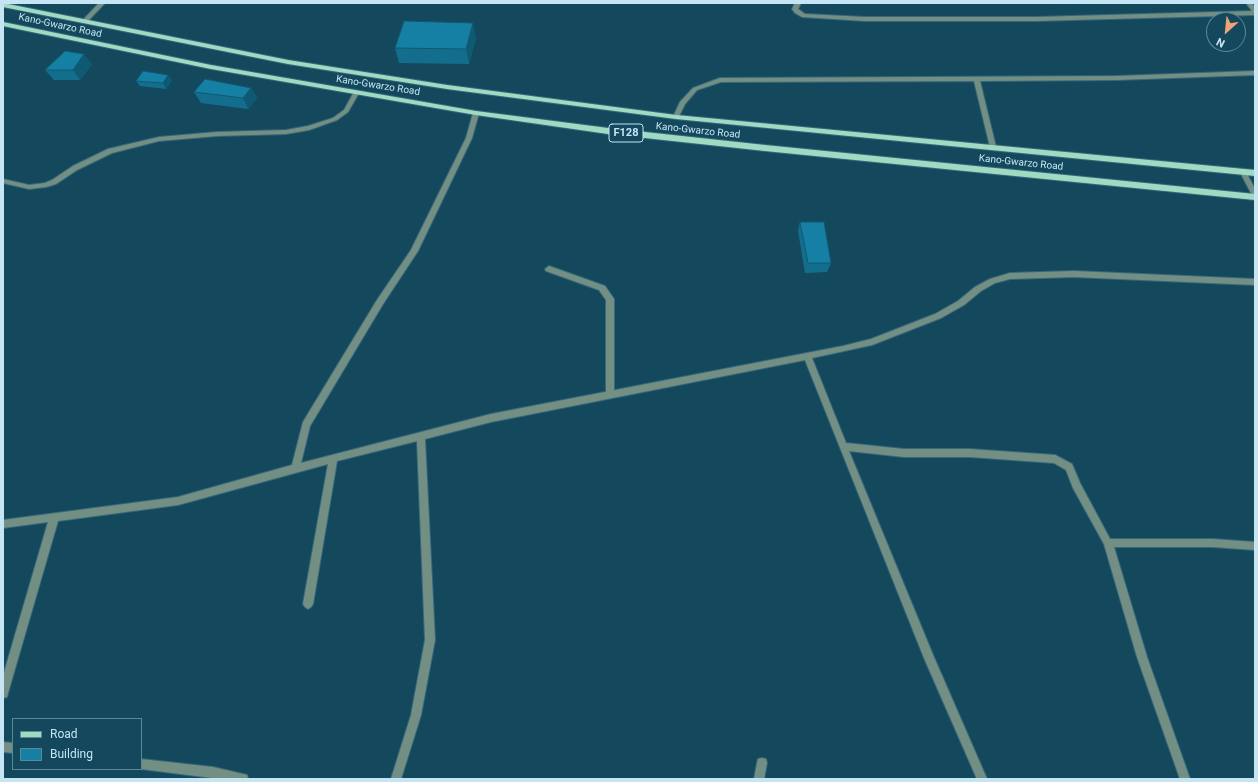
<!DOCTYPE html>
<style>
body{margin:0}
#map{position:relative;width:1258px;height:782px;overflow:hidden;background:#14495d;font-family:Roboto,sans-serif}
canvas{display:block}
.frame{position:absolute;inset:0;border:4px solid #c5e5f4;pointer-events:none}
.legend{position:absolute;left:12px;top:718px;width:130px;height:52px;box-sizing:border-box;background:#14495d;border:1px solid #5b8799;margin:0;padding:5px 7px;list-style:none;font-size:12px;color:#c5e5f4}
.legend li{display:flex;align-items:center;gap:8px;height:20px}
.legend b{width:20px;border:1px solid #5b8799}
.north{position:absolute;left:1206px;top:12px;width:40px;height:40px;box-sizing:border-box;background:#14495d;border:1px solid #5b8799;border-radius:50%;rotate:207deg;font-size:11px;font-weight:700;line-height:16px;text-align:center;color:#c5e5f4}
.north::after{content:'';display:block;margin:auto;width:14px;height:18px;background:#f0a27a;clip-path:polygon(50% 0,100% 100%,50% 72%,0 100%)}
</style>
<div id="map">
<canvas width="1258" height="782"></canvas>
<div class="frame"></div>
<ul class="legend">
<li><b style="height:5px;background:#a0dac2"></b>Road</li>
<li><b style="height:11px;background:#1680a4"></b>Building</li>
</ul>
<div class="north">N</div>
</div>
<script>
const ctx = document.querySelector('canvas').getContext('2d');
ctx.lineJoin = 'round';
function poly(rows) {
  const path = new Path2D();
  for (const r of rows) {
    path.moveTo(r[0], r[1]);
    for (let i = 2; i < r.length; i += 2) path.lineTo(r[i], r[i + 1]);
  }
  return path;
}
function strokePath(path, color, width, dash) {
  ctx.strokeStyle = color;
  ctx.lineWidth = width;
  ctx.lineCap = dash ? 'butt' : 'round';
  ctx.setLineDash(dash || []);
  ctx.stroke(path);
}
function fillPath(path, color) {
  ctx.fillStyle = color;
  ctx.fill(path, 'evenodd');
}
function label(font, color, halo, rows, align = 'center') {
  ctx.font = font + ' Roboto,sans-serif';
  ctx.lineWidth = 3;
  ctx.setLineDash([]);
  ctx.textBaseline = 'middle';
  ctx.strokeStyle = halo;
  ctx.fillStyle = color;
  for (const [text, x, y, turn = 0] of rows) {
    ctx.save();
    ctx.translate(x, y);
    ctx.rotate((+turn || 0) * Math.PI / 180);
    ctx.textAlign = isNaN(turn) ? turn : align;
    if (halo) ctx.strokeText(text, 0, 0);
    ctx.fillText(text, 0, 0);
    ctx.restore();
  }
}
const service = poly([
 [549,266,605,286,614,299,614,395,613,397,610,398,607,397,606,395,606,300,599,290,546,271,545,269,549,266]
]);
const minor = poly([
 [99,3,105,3,86,23,82,23,82,21,99,3],
 [795,3,801,3,798,9,805,14,865,17,1036,17,1252,11,1246,3,1252,3,1255,8,1255,15,1036,21,865,21,802,17,795,13,792,9,795,3],
 [1255,71,1255,75,1117,80,980,81,996,147,993,149,990,147,974,81,721,82,697,90,685,104,678,118,676,119,673,117,680,102,693,88,720,78,1117,76,1255,71],
 [356,91,359,93,348,112,337,120,309,130,286,134,217,136,159,141,112,153,77,170,56,184,46,187,29,189,3,183,3,179,29,185,45,183,52,180,73,166,108,149,159,137,217,132,286,130,308,126,333,118,344,110,354,92,356,91],
 [476,111,479,113,472,138,418,251,383,304,310,426,301,463,491,414,843,346,871,339,935,314,958,301,975,287,990,279,1010,273,1074,271,1255,279,1255,285,1074,277,1010,279,995,283,981,291,964,305,941,318,872,345,812,358,846,443,904,449,970,449,1055,455,1072,464,1080,483,1110,539,1213,539,1255,542,1255,550,1213,547,1114,547,1147,657,1190,779,1180,779,1137,657,1104,544,1073,488,1066,470,1054,463,970,457,904,457,849,451,933,655,987,779,977,779,924,658,805,360,491,422,425,439,435,640,421,715,401,779,391,779,411,715,425,640,417,441,337,461,313,604,311,607,308,609,305,607,303,604,328,464,178,505,58,521,8,693,7,697,3,698,3,676,48,522,3,528,3,520,178,497,292,465,303,422,377,300,411,250,466,138,473,113,476,111],
 [1241,170,1245,170,1246,172,1255,189,1255,197,1252,195,1240,172,1241,170],
 [3,742,13,743,13,753,3,752,3,742],
 [762,758,766,759,767,763,764,779,754,779,757,763,758,759,762,758],
 [141,759,213,767,243,774,247,775,248,779,220,779,141,769,141,759]
]);
const primary = poly([
 [3,3,288,60,447,85,676,115,1255,170,1255,176,676,119,447,89,288,64,3,7,3,3],
 [3,22,211,65,476,111,608,128,765,145,1255,194,1255,200,765,151,608,134,476,115,211,69,3,26,3,22]
]);
const wall = poly([
 [476,38,469,64,399,63,395,48],
 [92,64,80,80,54,80,45,70],
 [172,80,166,89,140,86,136,81],
 [251,88,257,98,248,109,201,103,194,92],
 [800,222,831,263,827,272,805,273,798,231]
]);
const shadedWall = poly([
 [473,23,476,38,469,64,466,49],
 [84,54,92,64,80,80,73,70],
 [168,75,172,80,166,89,163,83],
 [251,88,257,98,248,109,243,98]
]);
const building = poly([
 [404,21,473,23,466,49,395,48,404,21],
 [65,51,84,54,73,70,45,70,65,51],
 [143,71,168,75,163,83,136,81,143,71],
 [205,79,251,88,243,98,194,92,205,79],
 [800,222,824,222,831,263,808,263,800,222]
]);
const farStreetnames = [
 ["Kano-Gwarzo Road",60,26,12],
 ["Kano-Gwarzo Road",378,86,9],
 ["Kano-Gwarzo Road",698,131,6],
 ["Kano-Gwarzo Road",1021,163,6]
];
const shields = [
 [626,133,34]
];
const shieldNames = [
 ["F128",626,133]
];
strokePath(service, '#37687b', 2);
strokePath(minor, '#37687b', 2);
strokePath(primary, '#37687b', 2);
fillPath(service, '#738f83');
fillPath(minor, '#738f83');
fillPath(primary, '#a0dac2');
fillPath(wall, '#136e8d');
fillPath(shadedWall, '#0f5a73');
fillPath(building, '#1680a4');
strokePath(building, '#0f5a73', 1);
label('10px', '#c5e5f4', '#14495d', farStreetnames);
for (const [x, y, w] of shields) {
  const box = new Path2D();
  box.roundRect(x - w / 2, y - 9, w, 18, 3);
  ctx.fillStyle = '#14495d';
  ctx.fill(box);
  strokePath(box, '#c5e5f4', 1);
}
label('bold 11px', '#c5e5f4', null, shieldNames);
</script>
